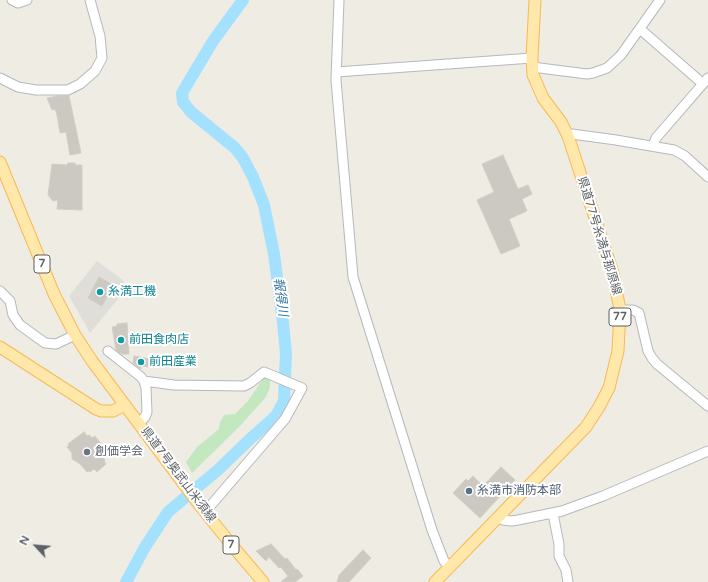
<!DOCTYPE html>
<meta charset="utf-8">
<style>
body{margin:0}
#map{position:relative;width:708px;height:582px;overflow:hidden;background:#efece4;font-family:"Varela Round",sans-serif}
canvas{display:block}
.north{position:absolute;left:16px;top:526px;width:40px;height:40px;-webkit-text-stroke:3px #fff;paint-order:stroke;rotate:296deg;font-size:11px;font-weight:700;line-height:16px;text-align:center;color:#5c6165}
.north::after{content:'';display:block;margin:auto;width:14px;height:18px;background:#5c6165;clip-path:polygon(50% 0,100% 100%,50% 72%,0 100%)}
</style>
<div id="map">
<canvas width="708" height="582"></canvas>
<div class="north">N</div>
</div>
<script>
const ctx = document.querySelector('canvas').getContext('2d');
ctx.lineJoin = 'round';
function fillPath(path, color) {
  ctx.fillStyle = color;
  ctx.fill(path, 'evenodd');
}
function poly(rows) {
  const path = new Path2D();
  for (const r of rows) {
    path.moveTo(r[0], r[1]);
    for (let i = 2; i < r.length; i += 2) path.lineTo(r[i], r[i + 1]);
  }
  return path;
}
function strokePath(path, color, width, dash) {
  ctx.strokeStyle = color;
  ctx.lineWidth = width;
  ctx.lineCap = dash ? 'butt' : 'round';
  ctx.setLineDash(dash || []);
  ctx.stroke(path);
}
function label(font, color, halo, rows, align = 'center') {
  ctx.font = font + ' "Varela Round","Noto Sans JP",sans-serif';
  ctx.lineWidth = 4;
  ctx.setLineDash([]);
  ctx.textBaseline = 'middle';
  ctx.strokeStyle = halo;
  ctx.fillStyle = color;
  for (const [text, x, y, turn = 0] of rows) {
    ctx.save();
    ctx.translate(x, y);
    ctx.rotate((+turn || 0) * Math.PI / 180);
    ctx.textAlign = isNaN(turn) ? turn : align;
    if (halo) ctx.strokeText(text, 0, 0);
    ctx.fillText(text, 0, 0);
    ctx.restore();
  }
}
const industrial = poly([
 [97,261,124,281,122,294,90,333,69,296]
]);
const green = poly([
 [264,377,270,377,270,387,266,397,240,426,192,473,186,462,197,447,219,429,220,422,224,415,235,414,248,401]
]);
const river = poly([
 [126,582,145,547,168,512,219,469,250,439,276,416,284,401,286,353,283,323,274,254,264,205,253,177,243,158,235,148,191,112,183,102,182,93,213,41,243,0]
]);
const building = poly([
 [58,96,69,96,81,153,70,155,66,132,60,133,57,115,55,109,52,110,47,98,58,96],
 [503,155,518,189,528,185,532,194,522,199,527,211,509,219,520,246,501,254,477,200,494,192,482,164,503,155],
 [68,163,75,163,75,165,82,165,82,210,57,209,58,200,53,201,48,195,52,164,67,165,68,163],
 [99,277,113,285,102,306,88,298,99,277],
 [127,323,129,354,122,354,116,350,112,327,117,326,117,324,127,323],
 [134,356,150,359,149,367,141,366,141,369,133,363,134,356],
 [84,432,87,436,89,435,92,438,95,436,105,449,101,451,104,454,102,456,105,460,104,461,106,464,97,472,94,469,90,472,88,471,87,472,80,464,72,459,72,453,67,447,69,446,68,444,84,432],
 [501,467,515,480,480,518,453,493,466,479,468,481,473,476,483,486,501,467],
 [271,544,285,559,287,558,296,570,297,569,303,576,295,582,281,582,288,576,281,567,279,568,269,557,266,561,256,551,271,544],
 [363,550,371,558,349,582,337,582,339,575,363,550]
]);
const minor = poly([
 [12,0,18,3,27,0],
 [339,0,336,80,353,277,432,530,444,561,449,567],
 [640,29,702,83],
 [532,67,587,74,593,73,607,68,621,55,660,0],
 [336,72,532,58],
 [0,78,18,87,36,90,68,90,80,84,95,71,102,58,100,36,90,0],
 [568,136,572,134,616,140,674,150,685,156,708,177],
 [653,146,656,138,708,78],
 [0,291,10,301,13,315,20,325,45,343,56,344,75,335],
 [620,310,633,310,639,313,648,351,652,358,657,364,708,406],
 [108,351,141,377,144,381,146,388,147,412,145,417,139,423],
 [144,381,174,385,244,386,250,383,264,372,302,388,285,419,205,512],
 [553,514,559,544,559,556,566,570,568,582],
 [498,517,503,520,511,521,518,520,562,511,603,496,708,451]
]);
const major = poly([
 [0,162,54,294,75,335,92,361,201,507,230,543,263,582],
 [0,347,96,409,101,411,113,411,125,405],
 [435,582,586,427,599,407,609,388,618,351,620,310,613,273,568,136,561,122,543,98,533,75,532,58,535,0]
]);
const markers = [
 [100,292,4,"#0f9aa8"],
 [121,340,4,"#0f9aa8"],
 [141,362,4,"#0f9aa8"],
 [87,452,4,"#6b7280"],
 [469,491,4,"#5c6f8a"]
];
const shields = [
 [42,264,16],
 [620,317,22],
 [231,545,16]
];
const shieldNames = [
 ["7",42,264],
 ["77",620,317],
 ["7",231,545]
];
const streetNames = [
 ["県道77号糸満与那原線",599,236,73],
 ["県道7号奥武山米須線",178,475,53]
];
const cultureNames = [
 ["糸満工機",108,292],
 ["前田食肉店",129,340],
 ["前田産業",149,362]
];
const worshipNames = [
 ["創価学会",95,452]
];
const serviceNames = [
 ["糸満市消防本部",477,491]
];
const waterNames = [
 ["報得川",280,297,82]
];
fillPath(industrial, '#e0ded8');
fillPath(green, '#c3e8bf');
strokePath(river, '#a4e1ff', 12);
fillPath(building, '#ccc9c3');
strokePath(building, '#d4cdc2', 1);
strokePath(minor, '#b5b8bc', 11);
strokePath(major, '#f7b955', 13);
strokePath(minor, '#fff', 9);
strokePath(major, '#ffe8a9', 11);
for (const [x, y, r, color] of markers) {
  const dot = new Path2D();
  dot.arc(x, y, r, 0, 2 * Math.PI);
  ctx.fillStyle = color;
  ctx.fill(dot);
  strokePath(dot, '#fff', 1.5);
}
for (const [x, y, w] of shields) {
  const box = new Path2D();
  box.roundRect(x - w / 2, y - 9, w, 18, 3);
  ctx.fillStyle = '#fff';
  ctx.fill(box);
  strokePath(box, '#5c6165', 1);
}
label('bold 11px', '#5c6165', null, shieldNames);
label('12px', '#5c6165', '#fff', streetNames);
label('12px', '#0d838f', '#fff', cultureNames, 'left');
label('12px', '#5b616d', '#fff', worshipNames, 'left');
label('12px', '#4e5e75', '#fff', serviceNames, 'left');
label('italic 13px', '#3777a3', '#fff', waterNames);
</script>
